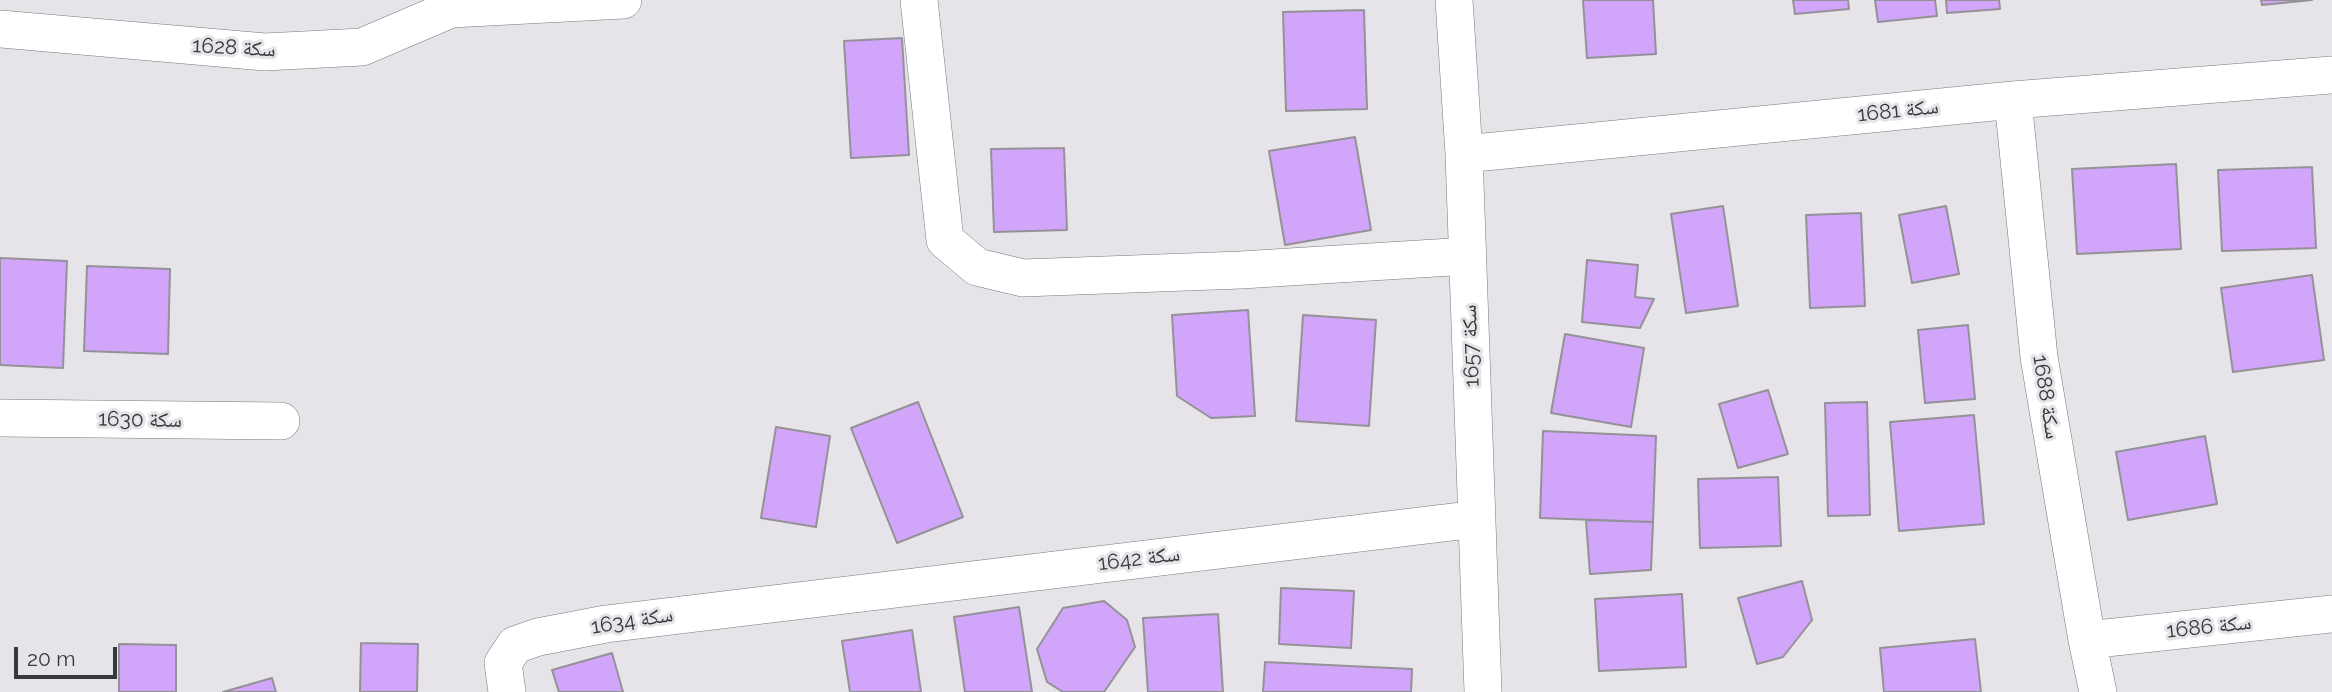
<!DOCTYPE html>
<meta charset="utf-8">
<style>
body{margin:0}
#map{position:relative;width:2332px;height:692px;overflow:hidden;background:#e6e3e9;font-family:Raleway,sans-serif}
canvas{display:block}
.scale{position:absolute;left:14px;top:647px;width:103px;height:32px;box-sizing:border-box;border:4px solid #39383a;border-top:0;padding-left:9px;font-size:21px;line-height:24px;white-space:nowrap;color:#39383a;-webkit-text-stroke:5px #e6e3e9;paint-order:stroke}
</style>
<div id="map">
<canvas width="2332" height="692"></canvas>
<div class="scale">20 m</div>
</div>
<script>
const ctx = document.querySelector('canvas').getContext('2d');
ctx.lineJoin = 'round';
function fillPath(path, color) {
  ctx.fillStyle = color;
  ctx.fill(path, 'evenodd');
}
function poly(rows) {
  const path = new Path2D();
  for (const r of rows) {
    path.moveTo(r[0], r[1]);
    for (let i = 2; i < r.length; i += 2) path.lineTo(r[i], r[i + 1]);
  }
  return path;
}
function strokePath(path, color, width, dash) {
  ctx.strokeStyle = color;
  ctx.lineWidth = width;
  ctx.lineCap = dash ? 'butt' : 'round';
  ctx.setLineDash(dash || []);
  ctx.stroke(path);
}
function label(font, color, halo, rows, align = 'center') {
  ctx.font = font + ' Raleway,"Noto Naskh Arabic",sans-serif';
  ctx.lineWidth = 6;
  ctx.setLineDash([]);
  ctx.textBaseline = 'middle';
  ctx.strokeStyle = halo;
  ctx.fillStyle = color;
  for (const [text, x, y, turn = 0] of rows) {
    ctx.save();
    ctx.translate(x, y);
    ctx.rotate((+turn || 0) * Math.PI / 180);
    ctx.textAlign = isNaN(turn) ? turn : align;
    if (halo) ctx.strokeText(text, 0, 0);
    ctx.fillText(text, 0, 0);
    ctx.restore();
  }
}
const building = poly([
 [1583,0,1653,0,1656,54,1587,58,1583,0],
 [1793,0,1848,0,1849,9,1795,14,1793,0],
 [1875,0,1935,0,1937,16,1878,22,1875,0],
 [1946,0,1999,0,2000,9,1947,13,1946,0],
 [2261,0,2312,0,2262,5,2261,0],
 [1364,10,1367,109,1286,111,1283,12,1364,10],
 [902,38,909,155,851,158,844,41,902,38],
 [1355,137,1371,230,1285,245,1269,151,1355,137],
 [1064,148,1067,230,994,232,991,149,1064,148],
 [2176,164,2181,249,2077,254,2072,169,2176,164],
 [2312,167,2316,248,2222,251,2218,170,2312,167],
 [1723,206,1738,306,1686,313,1671,214,1723,206],
 [1946,206,1959,274,1912,283,1899,215,1946,206],
 [1861,213,1865,306,1810,308,1806,215,1861,213],
 [0,258,67,261,63,368,0,365,0,258],
 [1587,260,1638,265,1635,297,1654,299,1640,328,1582,322,1587,260],
 [87,266,170,269,168,354,84,351,87,266],
 [2312,275,2324,360,2233,372,2221,288,2312,275],
 [1248,310,1255,416,1211,418,1177,396,1172,315,1248,310],
 [1303,315,1376,320,1369,426,1296,421,1303,315],
 [1968,325,1975,399,1925,403,1918,330,1968,325],
 [1565,334,1644,348,1631,427,1551,413,1565,334],
 [1768,390,1788,454,1738,468,1719,404,1768,390],
 [918,402,963,517,897,543,851,428,918,402],
 [1867,402,1870,515,1828,516,1825,403,1867,402],
 [1974,415,1984,524,1899,531,1890,422,1974,415],
 [776,427,830,436,816,527,761,518,776,427],
 [1543,431,1656,436,1653,522,1540,518,1543,431],
 [2205,436,2217,504,2128,520,2116,452,2205,436],
 [1778,477,1781,546,1700,548,1698,479,1778,477],
 [1586,520,1653,522,1651,570,1590,574,1586,520],
 [1802,581,1812,620,1783,657,1757,664,1738,598,1802,581],
 [1281,588,1354,591,1351,648,1279,644,1281,588],
 [1682,594,1686,667,1599,671,1595,599,1682,594],
 [1104,601,1127,620,1135,647,1104,692,1063,692,1047,682,1037,649,1063,608,1104,601],
 [1019,607,1032,692,965,692,954,617,1019,607],
 [1218,614,1223,692,1148,692,1143,618,1218,614],
 [912,630,921,692,850,692,842,641,912,630],
 [1975,639,1981,692,1884,692,1880,648,1975,639],
 [361,643,418,644,417,692,360,692,361,643],
 [119,644,176,645,176,692,119,692,119,644],
 [612,653,623,692,559,692,552,670,612,653],
 [1265,662,1412,669,1411,692,1263,692,1265,662],
 [272,678,276,692,223,692,272,678]
]);
const minor = poly([
 [919,0,945,240,977,267,1023,278,1241,270,1468,256],
 [1454,0,1464,154,1483,692],
 [451,9,623,0],
 [0,29,265,52,362,47,451,9,455,0],
 [2013,100,2039,357,2087,640,2098,692],
 [1464,154,2013,100,2332,75],
 [0,418,281,421],
 [2087,640,2332,614],
 [507,692,503,663,515,645,538,637,606,624,1477,519]
]);
const streetNames = [
 ["سكة 1628",234,48,3],
 ["سكة 1681",1898,111,-6],
 ["سكة 1657",1471,346,-92],
 ["سكة 1688",2046,397,81],
 ["سكة 1630",140,420,1],
 ["سكة 1642",1139,559,-7],
 ["سكة 1634",632,621,-9],
 ["سكة 1686",2209,627,-6]
];
fillPath(building, '#d1a5fa');
strokePath(building, '#949297', 2);
strokePath(minor, '#7a787d', 38);
strokePath(minor, '#fff', 37);
label('21px', '#39383a', '#e6e3e9', streetNames);
</script>
